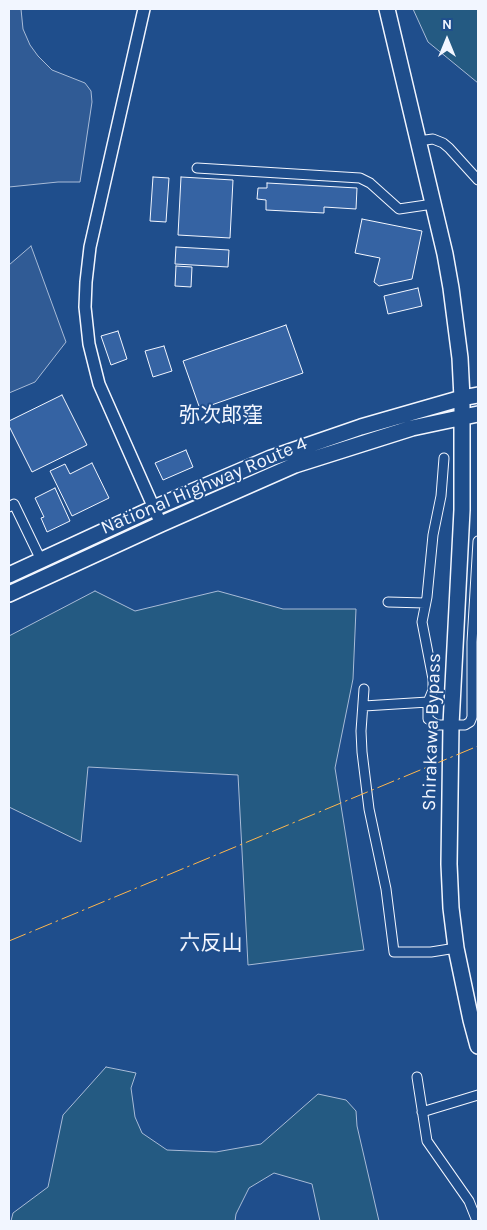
<!DOCTYPE html>
<meta charset="utf-8">
<style>
body{margin:0}
#map{position:relative;width:487px;height:1230px;overflow:hidden;background:#1f4e8c;font-family:Karla,sans-serif}
canvas{display:block}
.frame{position:absolute;inset:0;border:10px solid #f2f6ff;pointer-events:none}
.north{position:absolute;left:422px;top:15px;width:50px;height:50px;-webkit-text-stroke:4px #1f4e8c;paint-order:stroke;rotate:0deg;font-size:14px;font-weight:700;line-height:20px;text-align:center;color:#f2f6ff}
.north::after{content:'';display:block;margin:auto;width:18px;height:22px;background:#f2f6ff;clip-path:polygon(50% 0,100% 100%,50% 72%,0 100%)}
</style>
<div id="map">
<canvas width="487" height="1230"></canvas>
<div class="frame"></div>
<div class="north">N</div>
</div>
<script>
const ctx = document.querySelector('canvas').getContext('2d');
ctx.lineJoin = 'round';
function fillPath(path, color) {
  ctx.fillStyle = color;
  ctx.fill(path, 'evenodd');
}
function poly(rows) {
  const path = new Path2D();
  for (const r of rows) {
    path.moveTo(r[0], r[1]);
    for (let i = 2; i < r.length; i += 2) path.lineTo(r[i], r[i + 1]);
  }
  return path;
}
function strokePath(path, color, width, dash) {
  ctx.strokeStyle = color;
  ctx.lineWidth = width;
  ctx.lineCap = dash ? 'butt' : 'round';
  ctx.setLineDash(dash || []);
  ctx.stroke(path);
}
function label(font, color, halo, rows, align = 'center') {
  ctx.font = font + ' Karla,"Noto Sans JP",sans-serif';
  ctx.lineWidth = 4;
  ctx.setLineDash([]);
  ctx.textBaseline = 'middle';
  ctx.strokeStyle = halo;
  ctx.fillStyle = color;
  for (const [text, x, y, turn = 0] of rows) {
    ctx.save();
    ctx.translate(x, y);
    ctx.rotate((+turn || 0) * Math.PI / 180);
    ctx.textAlign = isNaN(turn) ? turn : align;
    if (halo) ctx.strokeText(text, 0, 0);
    ctx.fillText(text, 0, 0);
    ctx.restore();
  }
}
const green = poly([
 [413,9,478,9,478,83,428,42,413,9],
 [95,591,135,611,218,591,283,609,356,609,353,679,335,768,364,950,248,965,238,775,88,767,81,842,9,807,9,636,95,591],
 [106,1067,136,1073,131,1088,135,1117,142,1133,167,1150,216,1152,261,1144,318,1094,346,1100,356,1111,357,1126,379,1221,320,1221,312,1184,274,1173,249,1188,236,1214,235,1221,11,1221,13,1213,48,1187,63,1115,106,1067]
]);
const parking = poly([
 [9,9,21,9,23,29,30,45,38,56,52,70,85,83,91,91,92,102,80,182,58,182,9,187,9,9],
 [31,246,66,342,35,382,9,393,9,265,31,246]
]);
const building = poly([
 [153,177,169,178,166,222,150,221,153,177],
 [181,177,233,180,230,238,178,235,181,177],
 [267,183,357,188,356,209,324,207,324,213,266,210,266,200,257,199,258,188,267,188,267,183],
 [362,219,422,231,412,279,379,286,374,282,380,258,355,253,362,219],
 [176,247,229,250,228,267,175,264,176,247],
 [176,266,192,267,191,287,175,286,176,266],
 [418,288,422,306,388,314,384,296,418,288],
 [286,325,303,373,200,409,183,361,286,325],
 [118,331,127,359,111,365,101,336,118,331],
 [164,346,172,371,153,377,145,351,164,346],
 [62,395,87,445,32,472,9,426,9,421,62,395],
 [186,450,193,467,163,480,155,463,186,450],
 [92,463,109,498,72,516,50,471,65,464,70,474,92,463],
 [55,488,70,521,47,532,41,518,44,517,35,498,55,488]
]);
const minor = poly([
 [418,141,433,139,443,143,449,148,478,180],
 [197,168,360,178,370,183,399,209,433,204],
 [444,458,441,496,433,535,427,597,422,622,433,679,433,690,428,702,428,719,437,725,465,725,470,722,472,717,472,642,478,541],
 [9,507,14,504,41,560],
 [388,602,425,603],
 [364,689,361,731,362,752,369,809,386,889,394,952,431,952,456,948],
 [364,706,428,702],
 [417,1077,427,1141,469,1201,477,1221],
 [422,1112,478,1095]
]);
const tertiary = poly([
 [144,9,90,247,86,282,85,307,89,344,99,384,161,524]
]);
const trunk = poly([
 [387,9,445,254,451,288,460,358,462,398,462,510,451,725,449,864,451,908,456,948,471,1020,478,1046],
 [9,575,154,508,271,458,361,427,462,398,478,395],
 [9,594,161,524,295,465,412,428,478,414]
]);
const power = poly([
 [9,941,478,746]
]);
const streetNames = [
 ["National Highway Route 4",204,486,-23],
 ["Shirakawa Bypass",432,732,-88]
];
const quarterNames = [
 ["弥次郎窪",221,416],
 ["六反山",211,944]
];
fillPath(green, '#245a82');
strokePath(green, '#a8bbd7', 1);
fillPath(parking, '#305b95');
strokePath(parking, '#a8bbd7', 1);
fillPath(building, '#3563a3');
strokePath(building, '#f2f6ff', 1);
strokePath(minor, '#f2f6ff', 11);
strokePath(tertiary, '#f2f6ff', 14);
strokePath(trunk, '#f2f6ff', 18);
strokePath(minor, '#1f4e8c', 9);
strokePath(tertiary, '#1f4e8c', 11);
strokePath(trunk, '#1f4e8c', 15);
strokePath(power, '#ffb74d', 1, [18, 4, 2.5, 4]);
label('19px', '#f2f6ff', '#1f4e8c', streetNames);
label('21px', '#f2f6ff', '#1f4e8c', quarterNames);
</script>
